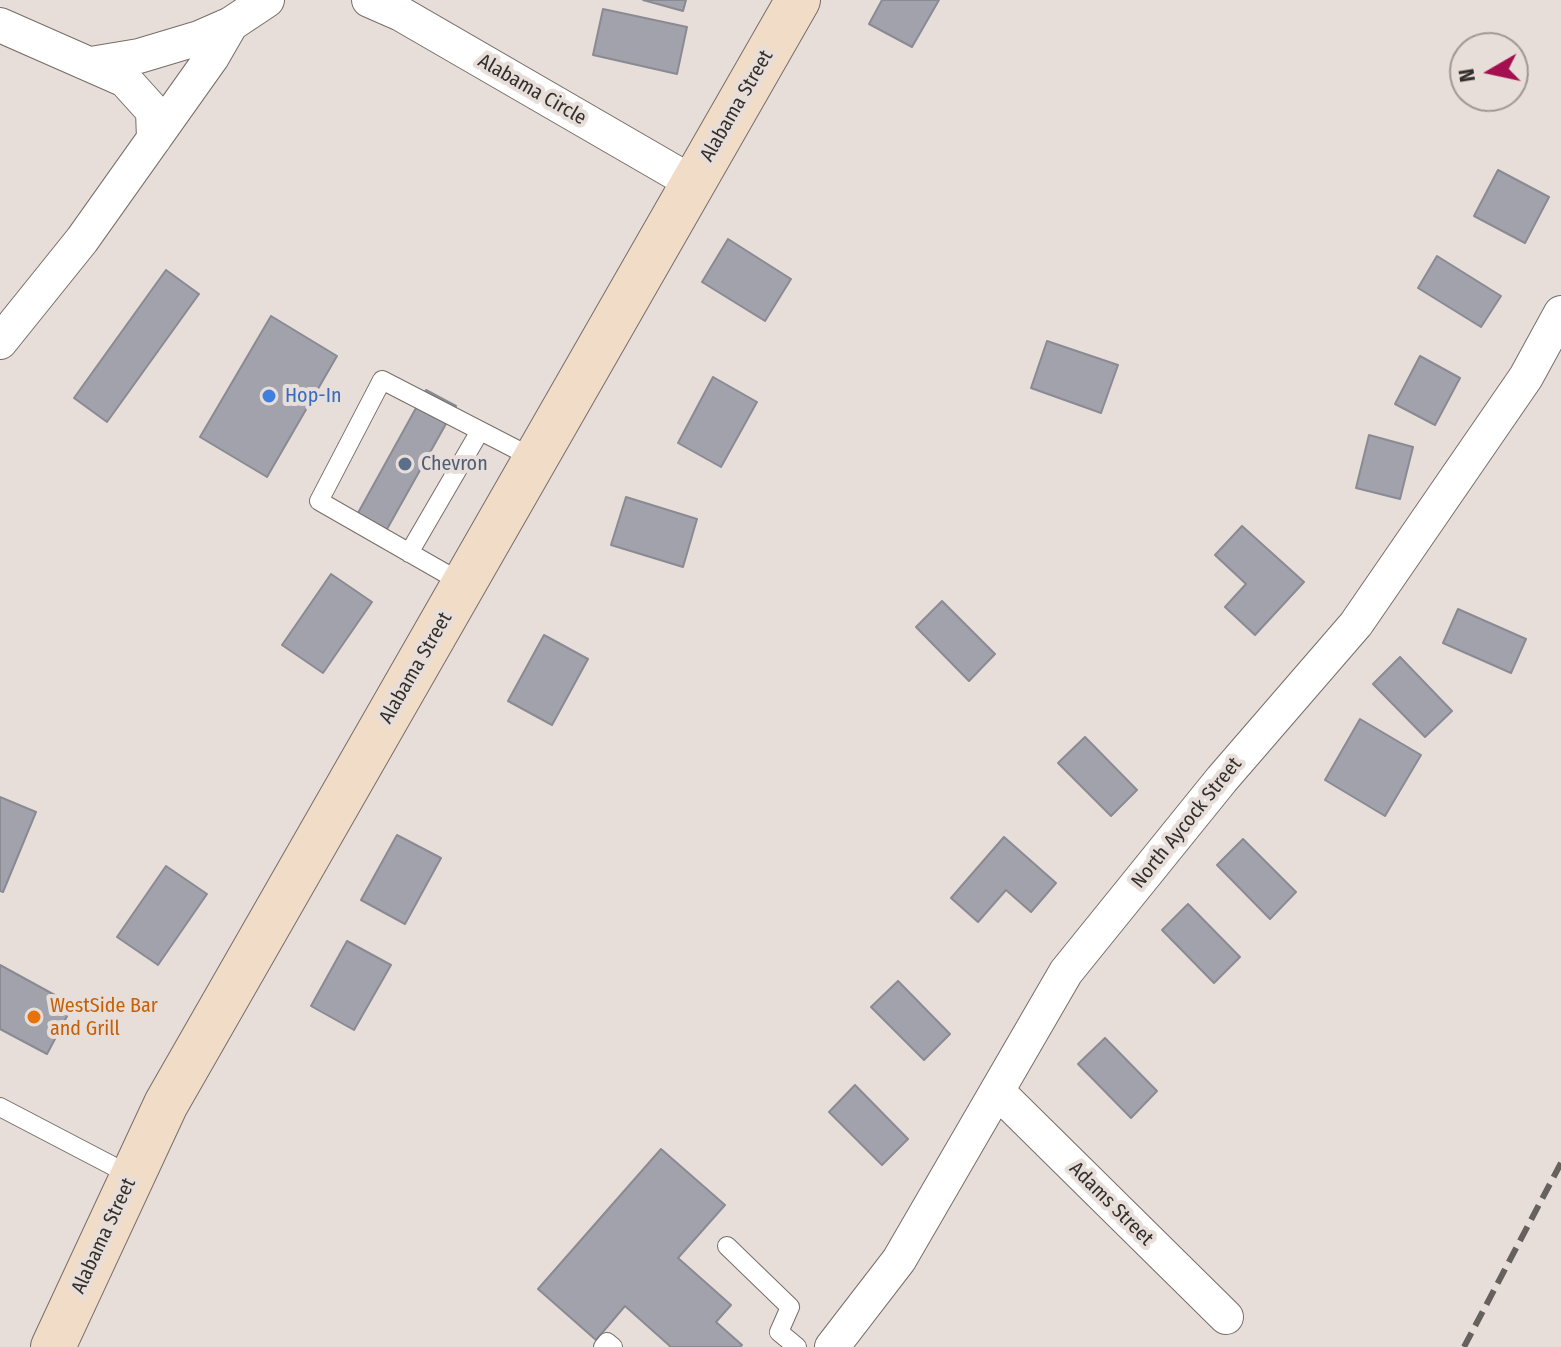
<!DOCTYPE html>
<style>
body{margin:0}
#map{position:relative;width:1561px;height:1347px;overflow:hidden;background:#e8ded9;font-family:"Fira Sans Condensed",sans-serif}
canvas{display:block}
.north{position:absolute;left:1449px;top:32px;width:80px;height:80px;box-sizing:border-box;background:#e8ded9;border:2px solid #a09894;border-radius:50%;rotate:261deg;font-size:22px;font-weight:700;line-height:32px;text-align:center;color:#332f2d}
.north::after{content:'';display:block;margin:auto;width:28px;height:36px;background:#a4104f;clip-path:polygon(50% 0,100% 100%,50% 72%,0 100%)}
</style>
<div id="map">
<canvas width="1561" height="1347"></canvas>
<div class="north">N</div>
</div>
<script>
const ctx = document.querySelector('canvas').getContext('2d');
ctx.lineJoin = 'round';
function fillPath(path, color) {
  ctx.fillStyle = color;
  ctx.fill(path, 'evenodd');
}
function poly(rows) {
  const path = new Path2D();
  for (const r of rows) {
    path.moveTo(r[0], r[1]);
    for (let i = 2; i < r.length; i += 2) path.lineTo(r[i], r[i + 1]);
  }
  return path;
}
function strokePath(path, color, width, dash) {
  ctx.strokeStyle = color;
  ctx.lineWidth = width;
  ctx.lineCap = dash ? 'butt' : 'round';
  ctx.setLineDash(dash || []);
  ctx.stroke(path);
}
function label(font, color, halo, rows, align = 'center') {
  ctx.font = font + ' "Fira Sans Condensed",sans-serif';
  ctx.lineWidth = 8;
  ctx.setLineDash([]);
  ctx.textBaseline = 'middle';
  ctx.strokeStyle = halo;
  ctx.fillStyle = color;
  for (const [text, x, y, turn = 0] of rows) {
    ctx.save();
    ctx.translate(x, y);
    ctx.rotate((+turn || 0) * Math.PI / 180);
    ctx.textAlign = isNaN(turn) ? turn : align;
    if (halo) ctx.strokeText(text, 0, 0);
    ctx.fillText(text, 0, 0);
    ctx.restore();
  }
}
const building = poly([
 [643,0,686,0,683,11,643,0],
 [882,0,939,0,912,47,869,24,882,0],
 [603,9,687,27,677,74,593,55,603,9],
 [1498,170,1549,197,1525,243,1474,216,1498,170],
 [728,239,791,279,765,321,702,282,728,239],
 [1437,256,1501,296,1481,327,1418,288,1437,256],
 [166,270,199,294,107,422,74,398,166,270],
 [271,316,337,356,267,477,200,437,271,316],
 [1047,341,1118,365,1101,413,1031,388,1047,341],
 [1420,356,1460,378,1435,425,1395,404,1420,356],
 [713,377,757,402,721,467,678,443,713,377],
 [426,390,456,406,382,538,353,522,426,390],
 [1369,435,1413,447,1400,499,1356,488,1369,435],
 [626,497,697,519,683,567,611,545,626,497],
 [1242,526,1304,582,1255,635,1225,607,1246,584,1215,555,1242,526],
 [331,574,372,602,323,673,282,645,331,574],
 [942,601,995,654,969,681,916,627,942,601],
 [1458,609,1526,639,1511,673,1443,643,1458,609],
 [544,635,588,659,552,725,508,701,544,635],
 [1400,657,1452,711,1425,737,1373,684,1400,657],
 [1360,719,1421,755,1385,816,1325,780,1360,719],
 [1085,737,1137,790,1111,816,1058,763,1085,737],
 [0,797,36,812,3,892,0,891,0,797],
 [397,835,441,858,405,924,361,900,397,835],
 [1004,837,1056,883,1031,912,1006,890,978,922,951,898,1004,837],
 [1243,839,1296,892,1270,919,1217,865,1243,839],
 [166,866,207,894,158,965,117,937,166,866],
 [1188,904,1240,957,1214,983,1162,930,1188,904],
 [347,941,391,965,354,1030,311,1006,347,941],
 [0,965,73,1005,47,1054,0,1029,0,965],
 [898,981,950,1034,924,1060,871,1007,898,981],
 [1105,1038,1157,1091,1131,1118,1078,1064,1105,1038],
 [855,1085,908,1139,882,1165,829,1112,855,1085],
 [661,1149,725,1205,678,1258,731,1305,716,1322,742,1345,740,1347,671,1347,625,1306,596,1340,538,1289,661,1149]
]);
const lane = poly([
 [409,553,480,431],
 [464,584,319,501,382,380,535,459],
 [0,1107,132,1176],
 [727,1246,790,1307,779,1332,797,1347],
 [603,1347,607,1342,613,1347]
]);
const street = poly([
 [369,0,401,14,693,183],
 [0,25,125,80,153,111,154,139],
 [91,64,139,56,199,38,231,24,267,0],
 [0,342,82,240,212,57,231,24],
 [997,1091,1226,1317],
 [832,1347,899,1260,1066,972,1222,779,1356,624,1526,377,1561,313]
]);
const secondary = poly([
 [53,1347,166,1104,798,0]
]);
const rail = poly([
 [1464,1347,1561,1163]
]);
const markers = [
 [269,396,8,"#3f7fe0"],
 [405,464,8,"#5c6f8a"],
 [34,1017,8,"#e8710a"]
];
const streetNames = [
 ["Alabama Circle",532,90,30],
 ["Alabama Street",737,106,-60],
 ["Alabama Street",416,668,-60],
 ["North Aycock Street",1187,823,-51],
 ["Adams Street",1111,1204,45],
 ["Alabama Street",104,1236,-65]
];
const shopNames = [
 ["Hop-In",285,396]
];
const serviceNames = [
 ["Chevron",421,464]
];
const foodNames = [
 ["WestSide Bar",50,1006],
 ["and Grill",50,1029]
];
fillPath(building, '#a2a2ac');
strokePath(building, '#8a8a93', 2);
strokePath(lane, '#776d69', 20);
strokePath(street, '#776d69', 36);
strokePath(secondary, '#776d69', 46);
strokePath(lane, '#fff', 18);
strokePath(street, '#fff', 34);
strokePath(secondary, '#f0dcc7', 44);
strokePath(rail, '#66605e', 6, [16, 8]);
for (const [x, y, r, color] of markers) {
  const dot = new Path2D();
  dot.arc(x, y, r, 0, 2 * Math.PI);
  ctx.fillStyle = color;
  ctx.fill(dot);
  strokePath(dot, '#e8ded9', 3);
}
label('20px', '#332f2d', '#e8ded9', streetNames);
label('20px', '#366cbe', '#e8ded9', shopNames, 'left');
label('20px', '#4e5e75', '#e8ded9', serviceNames, 'left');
label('20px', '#c56008', '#e8ded9', foodNames, 'left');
</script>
